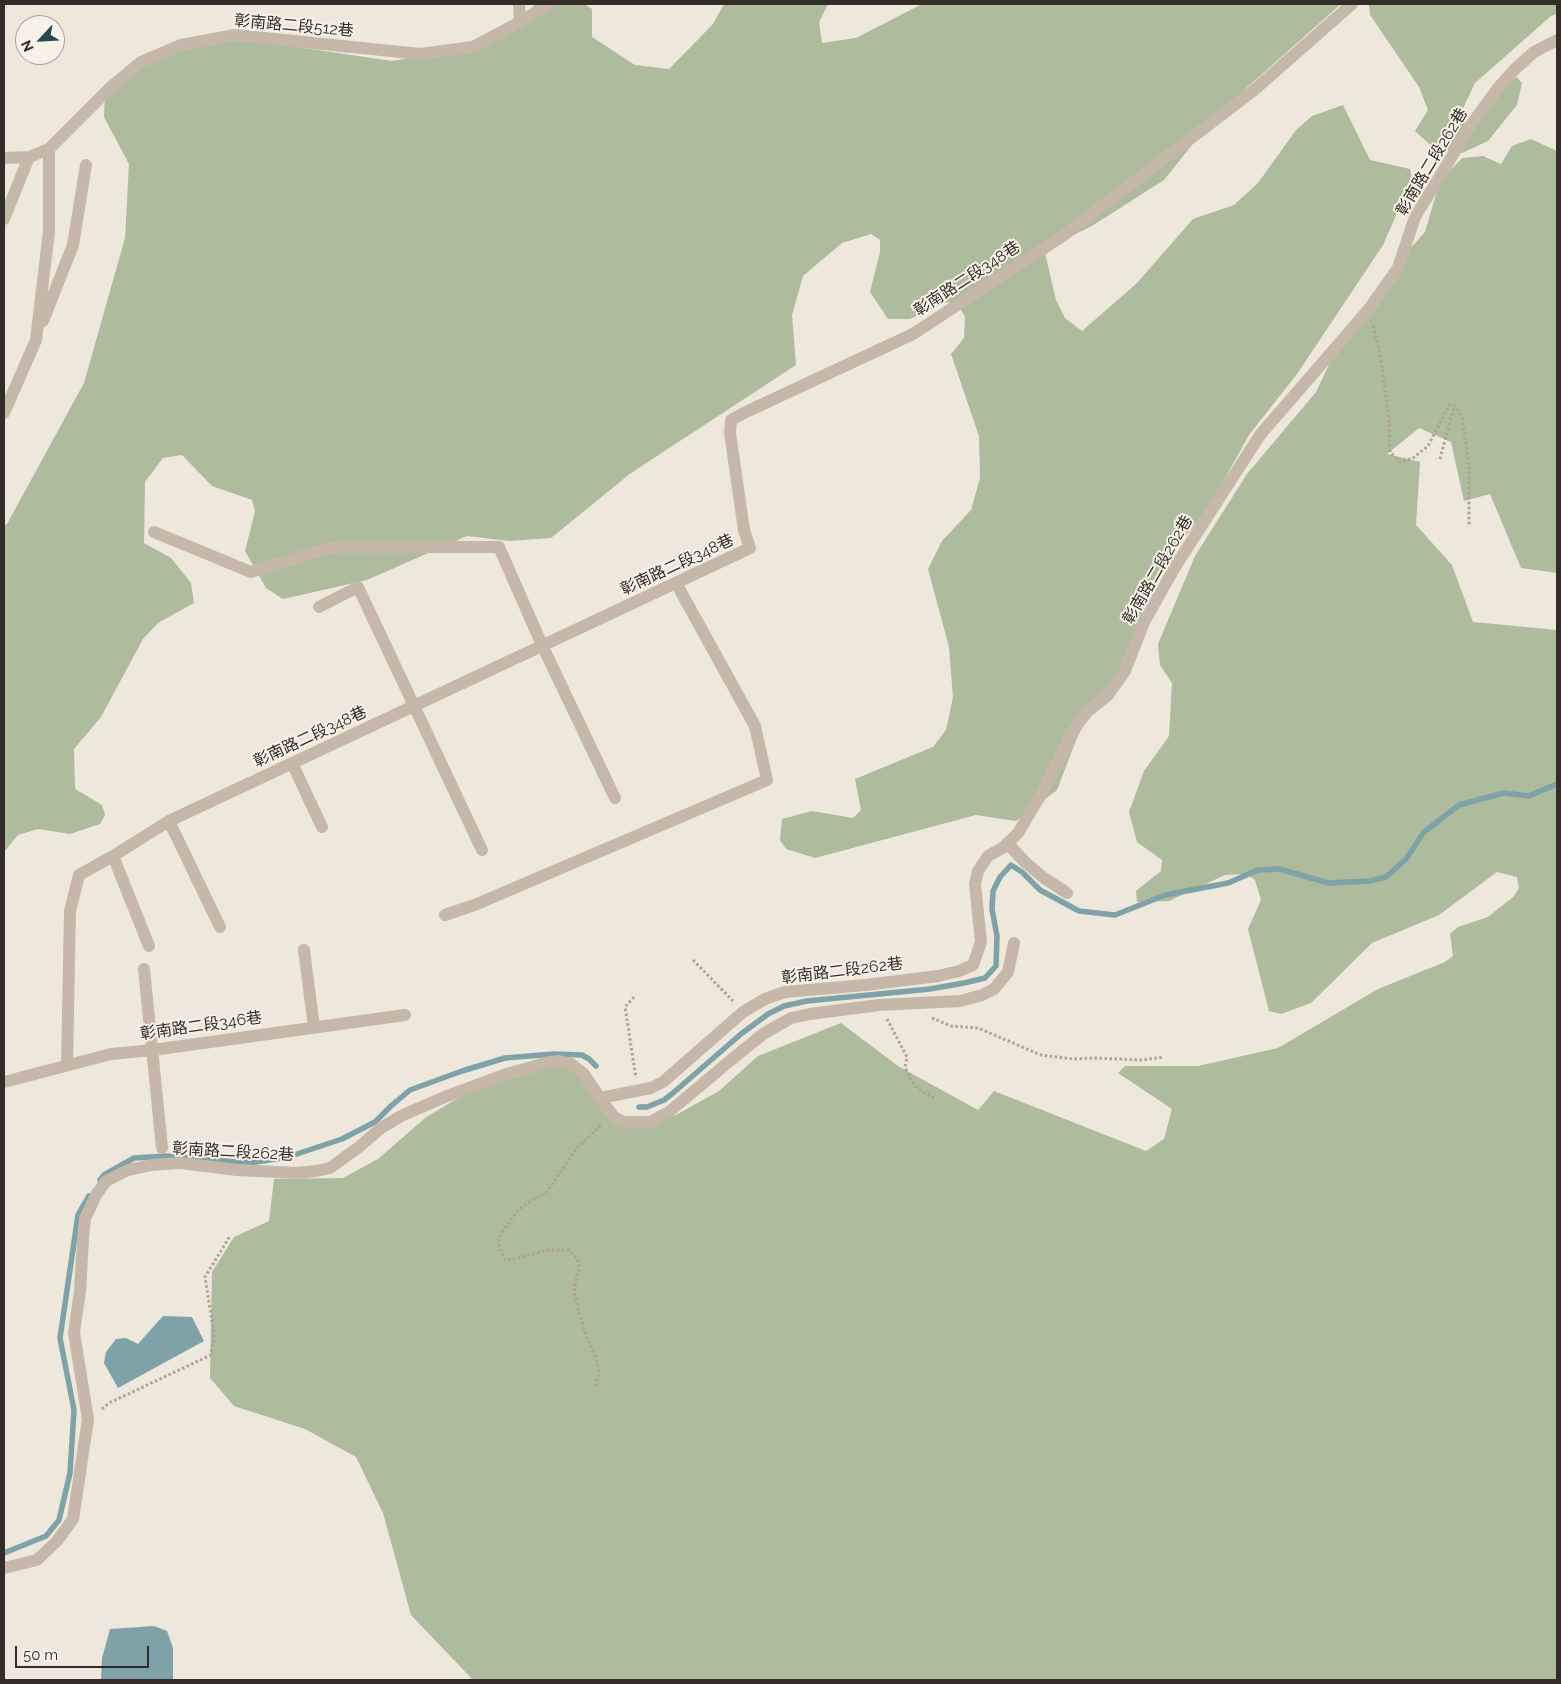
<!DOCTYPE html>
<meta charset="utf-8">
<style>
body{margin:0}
#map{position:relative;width:1561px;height:1684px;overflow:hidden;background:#eee7db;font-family:Raleway,sans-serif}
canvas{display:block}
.frame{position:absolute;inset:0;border:5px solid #332c28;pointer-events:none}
.north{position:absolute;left:15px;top:15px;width:50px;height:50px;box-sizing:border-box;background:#f7f1e7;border:1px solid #a9a29b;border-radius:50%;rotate:245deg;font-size:14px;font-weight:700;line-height:20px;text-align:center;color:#332c28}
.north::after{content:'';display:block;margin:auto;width:18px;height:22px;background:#23484f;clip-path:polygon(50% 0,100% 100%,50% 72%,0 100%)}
.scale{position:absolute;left:15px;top:1646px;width:134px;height:22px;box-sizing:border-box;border:2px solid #332c28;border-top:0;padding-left:6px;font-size:15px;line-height:18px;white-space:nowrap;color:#332c28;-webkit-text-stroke:4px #f7f1e7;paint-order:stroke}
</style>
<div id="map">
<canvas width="1561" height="1684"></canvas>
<div class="frame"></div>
<div class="north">N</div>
<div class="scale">50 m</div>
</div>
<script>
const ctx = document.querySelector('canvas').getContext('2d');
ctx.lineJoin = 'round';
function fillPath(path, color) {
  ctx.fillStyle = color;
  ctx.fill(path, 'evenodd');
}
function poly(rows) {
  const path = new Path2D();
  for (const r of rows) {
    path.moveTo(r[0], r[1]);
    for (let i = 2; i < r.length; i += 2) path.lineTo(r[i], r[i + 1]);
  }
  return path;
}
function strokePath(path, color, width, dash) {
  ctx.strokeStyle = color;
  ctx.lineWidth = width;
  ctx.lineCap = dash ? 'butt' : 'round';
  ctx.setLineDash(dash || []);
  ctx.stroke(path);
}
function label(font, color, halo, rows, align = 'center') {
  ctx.font = font + ' Raleway,"Noto Sans TC",sans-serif';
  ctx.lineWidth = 4;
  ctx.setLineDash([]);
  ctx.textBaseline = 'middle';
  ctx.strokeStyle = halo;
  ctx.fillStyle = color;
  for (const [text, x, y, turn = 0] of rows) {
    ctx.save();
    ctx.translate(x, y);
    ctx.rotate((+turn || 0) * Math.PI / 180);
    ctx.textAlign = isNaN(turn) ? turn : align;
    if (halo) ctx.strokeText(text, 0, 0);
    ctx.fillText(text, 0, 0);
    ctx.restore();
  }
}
const green = poly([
 [535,4,584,4,592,9,592,37,635,65,669,69,713,24,724,4,828,4,819,22,822,43,856,38,922,4,1341,4,1216,115,1164,180,1092,226,1044,249,1056,300,1065,318,1082,331,1137,283,1193,219,1234,205,1258,183,1296,130,1312,116,1343,105,1370,160,1410,169,1412,179,1383,245,1297,374,1249,435,1208,509,1162,564,1145,602,1129,674,1081,727,1057,790,1016,821,976,815,815,858,786,849,780,840,782,819,812,811,853,818,861,810,855,779,933,747,946,730,953,697,949,647,928,569,942,541,971,510,980,478,979,436,951,354,964,338,965,317,958,305,947,302,910,319,888,319,870,292,880,252,880,240,871,234,842,243,803,276,792,315,796,365,631,473,551,538,509,541,467,536,367,580,283,599,266,588,245,551,255,511,252,500,212,486,182,455,163,458,145,482,144,543,171,558,191,583,194,603,158,623,143,639,101,717,74,749,75,789,102,805,105,815,100,824,70,834,38,829,18,835,4,852,4,526,7,524,84,383,125,238,129,164,104,117,105,96,116,78,184,47,236,38,392,61,484,45,518,29],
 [1369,4,1557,4,1557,14,1551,16,1475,83,1458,119,1475,126,1496,88,1517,77,1522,83,1517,105,1488,141,1462,153,1437,151,1415,131,1428,110,1419,87,1370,15],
 [1531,139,1557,151,1557,573,1521,568,1490,494,1464,501,1451,442,1419,428,1387,454,1420,462,1416,525,1452,565,1473,622,1557,630,1557,1680,473,1680,411,1615,383,1513,356,1457,305,1429,234,1406,210,1378,212,1272,234,1237,269,1221,274,1179,343,1178,378,1159,425,1118,463,1095,547,1066,569,1064,614,1112,627,1119,674,1116,719,1091,758,1056,841,1023,898,1066,978,1110,994,1091,1146,1151,1164,1139,1172,1109,1118,1073,1125,1066,1198,1066,1278,1048,1378,989,1445,962,1453,956,1450,934,1458,927,1488,917,1513,897,1519,888,1517,877,1497,872,1439,915,1372,943,1311,1003,1281,1014,1269,1011,1248,929,1261,900,1255,880,1246,874,1225,875,1169,901,1137,902,1136,891,1161,871,1162,860,1137,842,1129,812,1144,771,1169,736,1172,683,1160,665,1158,644,1195,556,1247,474,1316,392,1339,344,1389,272,1425,232,1440,181,1462,158,1483,156,1501,164,1512,146]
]);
const water = poly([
 [163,1316,192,1317,204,1341,118,1388,104,1363,106,1352,116,1339,126,1338,138,1344],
 [154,1626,167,1631,173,1648,173,1680,101,1680,102,1658,110,1629]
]);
const stream = poly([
 [639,1107,647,1107,664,1100,673,1093,741,1034,768,1014,784,1006,807,1001,930,989,964,983,985,978,996,966,997,936,992,909,993,891,1000,877,1011,865,1022,872,1040,890,1079,911,1115,915,1165,895,1228,883,1258,870,1279,869,1329,883,1370,881,1386,877,1406,859,1424,832,1459,805,1504,793,1529,796,1557,784],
 [100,1180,104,1175,134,1158,168,1156,250,1163,288,1157,342,1139,375,1122,391,1106,410,1090,462,1071,505,1058,554,1054,582,1055,589,1059,596,1066],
 [4,1553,46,1536,59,1520,70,1473,74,1410,60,1338,78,1215,89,1196]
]);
const path = poly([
 [1373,326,1380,352,1389,420,1390,452,1400,462,1413,458,1428,446,1449,405,1455,406,1462,417,1469,465,1469,527],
 [1440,459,1454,407],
 [693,960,734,1002],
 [634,997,625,1007,636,1078],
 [932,1018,951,1026,978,1028,1041,1055,1073,1059,1093,1058,1142,1060,1164,1057],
 [887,1019,907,1057,905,1067,911,1081,921,1091,934,1098],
 [595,1386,599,1374,595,1355,584,1330,574,1293,576,1278,580,1267,577,1258,569,1250,548,1250,514,1259,505,1260,500,1248,499,1239,503,1231,516,1213,527,1203,546,1193,576,1149,601,1125],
 [102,1409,109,1403,211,1355,214,1334,205,1277,230,1236]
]);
const minor = poly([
 [519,4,520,22],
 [4,158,29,157,49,149,112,86,141,62,181,45,235,35,420,54,473,47,520,22,549,4],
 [4,219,29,157],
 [43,321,73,245,86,165],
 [4,413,36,340,49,231,49,149],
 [154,532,251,572,332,547,499,547,542,645,615,798],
 [319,607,358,587,482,850],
 [292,763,322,827],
 [169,821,220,927],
 [1007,843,1026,863,1044,878,1067,893],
 [113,856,149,946],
 [445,915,477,904,767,780,755,726,676,583],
 [304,950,314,1027],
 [144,969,162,1148],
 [67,1065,70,911,79,875,113,856,169,821,750,548,744,530,730,433,731,420,748,411,913,334,1064,235,1253,91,1352,4],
 [4,1082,111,1054,153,1050,405,1015],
 [600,1098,614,1117,623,1122,650,1122,669,1112,725,1065,763,1034,791,1018,810,1014,879,1005,960,1001,982,995,994,989,1008,972,1014,943],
 [4,1568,37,1560,57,1541,73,1519,88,1419,74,1333,80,1291,83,1239,85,1219,96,1195,106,1181,128,1170,152,1165,180,1163,237,1170,297,1173,316,1171,330,1168,359,1147,381,1128,401,1116,447,1096,507,1074,549,1062,560,1061,571,1064,584,1074,600,1098,651,1088,663,1082,743,1012,765,999,785,992,866,985,938,976,959,971,973,965,981,942,975,884,978,871,988,856,1004,847,1018,833,1043,791,1077,725,1088,711,1108,695,1125,671,1144,622,1175,567,1260,435,1369,309,1398,268,1415,217,1471,125,1498,88,1514,70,1534,52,1557,40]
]);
const streetNames = [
 ["彰南路二段512巷",294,26,5],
 ["彰南路二段262巷",1432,162,-59],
 ["彰南路二段348巷",967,279,-33],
 ["彰南路二段348巷",677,565,-25],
 ["彰南路二段262巷",1158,570,-60],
 ["彰南路二段348巷",310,737,-25],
 ["彰南路二段262巷",842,971,-7],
 ["彰南路二段346巷",201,1026,-8],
 ["彰南路二段262巷",233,1152,3]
];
fillPath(green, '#aebb9d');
fillPath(water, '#7ea2a8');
strokePath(stream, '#7ea2a8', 5.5);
strokePath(path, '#b0a293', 3, [2.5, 2.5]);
strokePath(minor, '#c5b8a9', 12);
label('16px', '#332c28', '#f7f1e7', streetNames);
</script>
